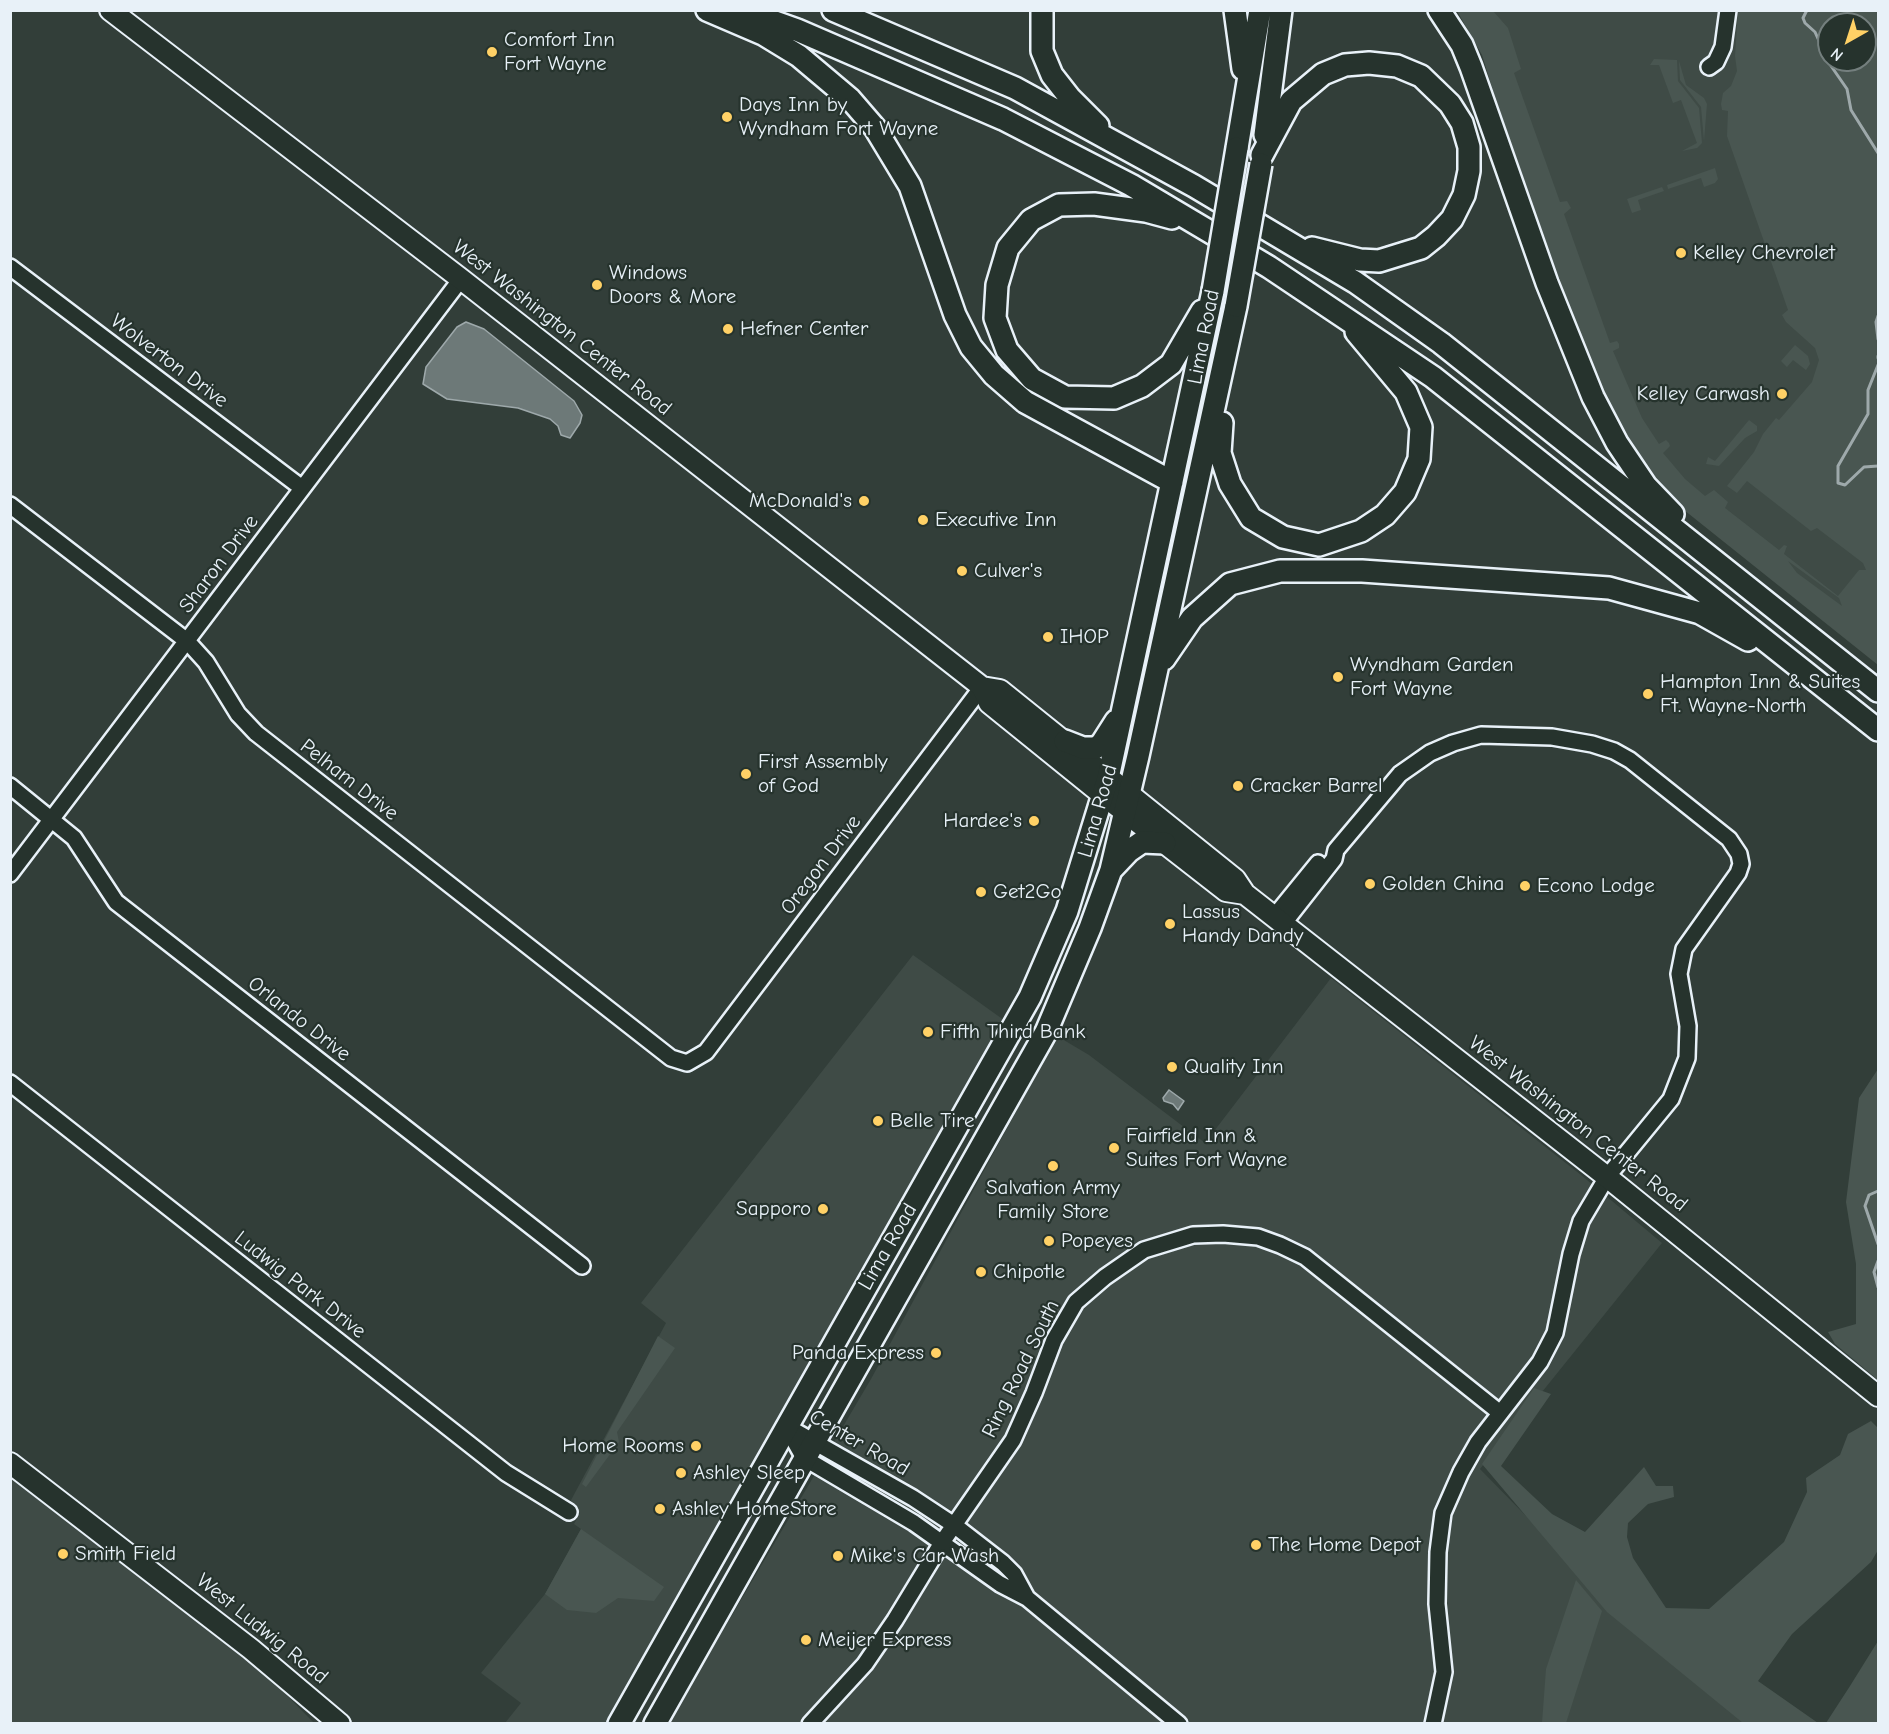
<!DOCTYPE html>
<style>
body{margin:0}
#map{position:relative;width:1889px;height:1734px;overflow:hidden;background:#323e39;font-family:"Comic Neue",sans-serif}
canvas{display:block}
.frame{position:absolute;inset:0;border:12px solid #e8f1f8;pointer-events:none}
.north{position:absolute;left:1817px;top:12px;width:60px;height:60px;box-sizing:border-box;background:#26332d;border:2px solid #747f7e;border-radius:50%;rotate:219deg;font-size:16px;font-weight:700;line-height:24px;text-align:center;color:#e8f1f8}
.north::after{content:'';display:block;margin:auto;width:21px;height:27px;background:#ffd166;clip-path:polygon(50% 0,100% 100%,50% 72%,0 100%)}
</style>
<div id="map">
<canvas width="1889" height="1734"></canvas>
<div class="frame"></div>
<div class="north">N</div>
</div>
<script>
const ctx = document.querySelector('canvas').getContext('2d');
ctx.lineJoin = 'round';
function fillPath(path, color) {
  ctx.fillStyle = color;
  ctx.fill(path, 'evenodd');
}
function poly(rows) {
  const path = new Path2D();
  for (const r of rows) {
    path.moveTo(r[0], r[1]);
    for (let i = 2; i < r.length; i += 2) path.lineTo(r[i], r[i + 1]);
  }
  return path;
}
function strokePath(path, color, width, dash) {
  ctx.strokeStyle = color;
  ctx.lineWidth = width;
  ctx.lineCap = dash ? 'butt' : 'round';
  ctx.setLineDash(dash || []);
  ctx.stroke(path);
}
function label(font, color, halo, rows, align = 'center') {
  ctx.font = font + ' "Comic Neue",sans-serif';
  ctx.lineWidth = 4.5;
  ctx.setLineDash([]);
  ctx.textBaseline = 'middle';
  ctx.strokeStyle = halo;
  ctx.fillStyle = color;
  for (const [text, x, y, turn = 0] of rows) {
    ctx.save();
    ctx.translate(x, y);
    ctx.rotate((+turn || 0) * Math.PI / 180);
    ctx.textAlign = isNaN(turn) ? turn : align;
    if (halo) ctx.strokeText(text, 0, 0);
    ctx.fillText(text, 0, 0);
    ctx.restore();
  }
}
const built = poly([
 [1466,11,1878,11,1878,638,1668,482,1617,404],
 [1829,24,1865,24,1865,60,1829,60],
 [913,955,1008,1023,609,1723,505,1723,521,1703,481,1673,545,1594,581,1529,574,1524,580,1513,570,1502,666,1323,641,1303],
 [1331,978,1581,1175,1662,1243,1480,1469,1620,1612,1770,1723,668,1724,871,1379,1057,1036,1089,1055,1205,1143],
 [10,1472,255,1663,314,1723,11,1723]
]);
const green = poly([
 [1457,11,1493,11,1508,28,1521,69,1514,73,1560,202,1567,201,1571,208,1564,214,1610,343,1617,341,1619,344,1619,348,1613,351,1642,418,1659,444,1666,440,1669,443,1670,446,1663,453,1685,479,1705,496,1714,490,1728,502,1725,508,1779,550,1784,545,1787,546,1784,554,1838,596,1859,570,1866,570,1863,563,1817,528,1811,531,1747,481,1737,493,1727,486,1754,452,1763,434,1776,418,1779,420,1812,382,1819,360,1815,348,1786,322,1782,315,1788,310,1727,136,1728,111,1722,110,1721,104,1723,93,1731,86,1737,71,1735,56,1738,11,1878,11,1878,665,1679,506,1645,472,1601,397,1494,94,1482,55],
 [1829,24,1865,24,1865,60,1829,60],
 [1788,561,1839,598,1842,606,1797,573],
 [1654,59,1677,60,1678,81,1699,108,1702,143,1697,148,1682,151,1697,143,1681,100,1673,103,1659,65,1650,65],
 [1679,61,1686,85,1704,98,1707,104,1704,141,1701,107,1680,80],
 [1715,168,1718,179,1715,183,1704,187,1701,178,1668,189,1667,185],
 [1662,187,1664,191,1638,200,1641,210,1632,213,1627,199],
 [1795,345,1808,356,1810,364,1806,370,1793,360,1787,367,1781,361],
 [1749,420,1757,426,1757,431,1745,438,1719,466,1706,464,1708,457,1715,461],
 [1878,1069,1878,1380,1835,1344,1828,1332,1856,1324,1856,1264,1846,1202,1859,1098],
 [658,1336,675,1348,617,1432,619,1442,586,1487,582,1484],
 [1534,1388,1551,1394,1501,1466,1552,1514,1585,1532,1644,1467,1656,1486,1673,1486,1674,1497,1648,1504,1628,1523,1627,1537,1633,1558,1666,1608,1709,1609,1784,1542,1807,1492,1806,1478,1840,1455,1848,1434,1871,1421,1878,1428,1878,1550,1871,1562,1792,1634,1758,1681,1818,1723,1743,1723,1607,1612,1482,1464],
 [581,1529,664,1587,654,1601,618,1598,596,1613,567,1610,545,1594],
 [1576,1580,1602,1611,1566,1723,1542,1723,1546,1669],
 [1878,1641,1878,1723,1826,1723,1850,1686]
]);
const water = poly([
 [466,322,484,329,574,401,582,415,580,423,570,438,561,435,558,426,550,419,518,408,447,399,423,384,426,367,457,327,466,322],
 [1169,1090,1184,1101,1178,1110,1173,1104,1164,1101,1163,1098,1169,1090]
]);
const stream = poly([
 [1807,10,1803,18,1805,23,1815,32,1829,63,1847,89,1851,110,1878,153],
 [1878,316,1876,322,1878,339],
 [1878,356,1878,358],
 [1878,365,1868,390,1868,414,1838,466,1838,483,1845,485,1864,467,1878,466],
 [1878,1191,1869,1195,1865,1206,1878,1244],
 [1878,1261,1874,1272,1878,1287]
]);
const minor = poly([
 [1709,67,1716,62,1723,47,1728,10],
 [10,267,302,488],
 [10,505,187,641,206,662,238,714,256,733,671,1058,687,1063,706,1052,982,687],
 [10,786,74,838,116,902,582,1266],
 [10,874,461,279],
 [1274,917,1318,863],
 [1283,924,1334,859,1336,850,1400,774,1430,753,1453,743,1481,735,1552,737,1592,744,1614,751,1630,760,1729,839,1739,854,1741,864,1738,873,1684,949,1679,974,1688,1026,1687,1058,1671,1099,1607,1177,1581,1221,1571,1254,1555,1333,1540,1362,1478,1442,1461,1472,1443,1513,1438,1552,1437,1604,1444,1672,1433,1724],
 [10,1083,506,1473,569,1512],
 [786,1426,804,1458,914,1523,1000,1584,1027,1598,1179,1724],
 [786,1426,913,1498,954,1525,1003,1563,1014,1574,1027,1598],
 [810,1724,865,1664,895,1620,943,1541,1013,1440,1034,1393,1054,1340,1076,1302,1105,1277,1144,1250,1193,1235,1223,1234,1258,1237,1280,1245,1305,1257,1499,1412]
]);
const major = poly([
 [110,10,461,279,982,687,1000,690,1235,879,1245,894,1607,1177,1878,1396],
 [982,687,989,703,1104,796,1226,891,1245,894],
 [10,1463,251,1649,340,1724]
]);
const highway = poly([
 [707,10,763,34,799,56,850,99,875,128,910,186,955,315,971,347,994,375,1025,402,1172,482],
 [741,10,797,30,1003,119,1131,185,1269,267,1433,377,1878,730],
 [833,10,1015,88,1194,186,1355,282,1441,343,1878,691],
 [1042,10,1042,51,1052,75,1070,98,1098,126],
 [1235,10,1243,69],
 [1439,10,1462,45,1471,67,1547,283,1593,397,1617,443,1646,486,1673,514],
 [1265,135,1281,10],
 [1237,148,1260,10],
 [1262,155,1291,101,1323,74,1345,65,1369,63,1397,66,1421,76,1450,104,1462,123,1469,147,1469,171,1464,195,1452,219,1436,236,1421,248,1379,261,1360,260,1312,248],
 [1172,218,1146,211,1094,204,1059,205,1031,220,1008,248,997,285,995,318,1007,350,1032,379,1065,397,1114,398,1142,386,1171,364,1202,311],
 [1222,423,1220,453,1230,484,1251,518,1283,537,1319,545,1361,531,1385,515,1405,492,1419,459,1421,427,1406,392,1356,332],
 [1164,659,1192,618,1230,584,1280,571,1362,571,1609,588,1700,613,1748,640],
 [1065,741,1083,748,1096,748,1102,743,1116,721],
 [1111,870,1129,851,1142,842,1165,843],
 [619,1724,1030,997,1067,911,1108,778,1213,291],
 [655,1724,1046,1032,1090,928,1111,870,1138,756,1236,306]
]);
const highwayBridge = poly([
 [1213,291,1237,148],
 [1236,306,1261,164]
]);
const markers = [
 [492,52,6,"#ffd166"],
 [727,117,6,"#ffd166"],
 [1681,253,6,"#ffd166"],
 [597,285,6,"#ffd166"],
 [728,329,6,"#ffd166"],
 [1782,394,6,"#ffd166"],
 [864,501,6,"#ffd166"],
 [923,520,6,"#ffd166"],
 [962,571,6,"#ffd166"],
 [1048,637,6,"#ffd166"],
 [1338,677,6,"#ffd166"],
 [1648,694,6,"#ffd166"],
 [746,774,6,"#ffd166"],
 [1238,786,6,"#ffd166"],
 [1034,821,6,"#ffd166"],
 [1370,884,6,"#ffd166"],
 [1525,886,6,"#ffd166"],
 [981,892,6,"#ffd166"],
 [1170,924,6,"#ffd166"],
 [928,1032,6,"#ffd166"],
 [1172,1067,6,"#ffd166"],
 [878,1121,6,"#ffd166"],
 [1114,1148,6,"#ffd166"],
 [1053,1166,6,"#ffd166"],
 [823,1209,6,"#ffd166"],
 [1049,1241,6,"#ffd166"],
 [981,1272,6,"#ffd166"],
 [936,1353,6,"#ffd166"],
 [696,1446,6,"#ffd166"],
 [681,1473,6,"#ffd166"],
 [660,1509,6,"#ffd166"],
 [1256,1545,6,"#ffd166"],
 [63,1554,6,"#ffd166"],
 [838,1556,6,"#ffd166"],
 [806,1640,6,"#ffd166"]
];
const poiNames = [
 ["Comfort Inn",504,40],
 ["Fort Wayne",504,64],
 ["Days Inn by",739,105],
 ["Wyndham Fort Wayne",739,129],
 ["Kelley Chevrolet",1693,253],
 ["Windows",609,273],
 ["Doors & More",609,297],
 ["Hefner Center",740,329],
 ["Kelley Carwash",1770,394,"right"],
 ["McDonald's",852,501,"right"],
 ["Executive Inn",935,520],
 ["Culver's",974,571],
 ["IHOP",1060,637],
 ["Wyndham Garden",1350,665],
 ["Fort Wayne",1350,689],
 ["Hampton Inn & Suites",1660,682],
 ["Ft. Wayne-North",1660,706],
 ["First Assembly",758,762],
 ["of God",758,786],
 ["Cracker Barrel",1250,786],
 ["Hardee's",1022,821,"right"],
 ["Golden China",1382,884],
 ["Econo Lodge",1537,886],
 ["Get2Go",993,892],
 ["Lassus",1182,912],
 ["Handy Dandy",1182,936],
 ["Fifth Third Bank",940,1032],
 ["Quality Inn",1184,1067],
 ["Belle Tire",890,1121],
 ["Fairfield Inn &",1126,1136],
 ["Suites Fort Wayne",1126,1160],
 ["Salvation Army",1053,1188,"center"],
 ["Family Store",1053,1212,"center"],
 ["Sapporo",811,1209,"right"],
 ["Popeyes",1061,1241],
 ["Chipotle",993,1272],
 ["Panda Express",924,1353,"right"],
 ["Home Rooms",684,1446,"right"],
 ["Ashley Sleep",693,1473],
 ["Ashley HomeStore",672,1509],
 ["The Home Depot",1268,1545],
 ["Smith Field",75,1554],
 ["Mike's Car Wash",850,1556],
 ["Meijer Express",818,1640]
];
const streetNames = [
 ["West Washington Center Road",562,328,38],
 ["Lima Road",1204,337,-79],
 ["Wolverton Drive",169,361,37],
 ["Sharon Drive",219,564,-53],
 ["Pelham Drive",349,780,38],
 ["Lima Road",1098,811,-74],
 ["Oregon Drive",821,865,-53],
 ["Orlando Drive",299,1019,38],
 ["West Washington Center Road",1578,1124,38],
 ["Lima Road",888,1247,-60],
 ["Ludwig Park Drive",300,1285,38],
 ["Ring Road South",1021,1369,-64],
 ["Center Road",859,1443,30],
 ["West Ludwig Road",262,1629,39]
];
fillPath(built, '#3f4b46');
fillPath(green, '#495651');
fillPath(water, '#6d7978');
strokePath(water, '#9ea9ab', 1.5);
strokePath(stream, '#9ea9ab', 3);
strokePath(minor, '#e8f1f8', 20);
strokePath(major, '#e8f1f8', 24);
strokePath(highway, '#e8f1f8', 26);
strokePath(minor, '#26332d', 15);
strokePath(major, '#26332d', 20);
strokePath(highway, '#26332d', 21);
strokePath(highwayBridge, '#e8f1f8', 26, []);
strokePath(highwayBridge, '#26332d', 21);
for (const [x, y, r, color] of markers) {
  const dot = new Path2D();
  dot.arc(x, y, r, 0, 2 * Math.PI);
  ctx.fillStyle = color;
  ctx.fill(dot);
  strokePath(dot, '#26332d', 2);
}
label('21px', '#e8f1f8', '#26332d', poiNames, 'left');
label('21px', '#e8f1f8', '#26332d', streetNames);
</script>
